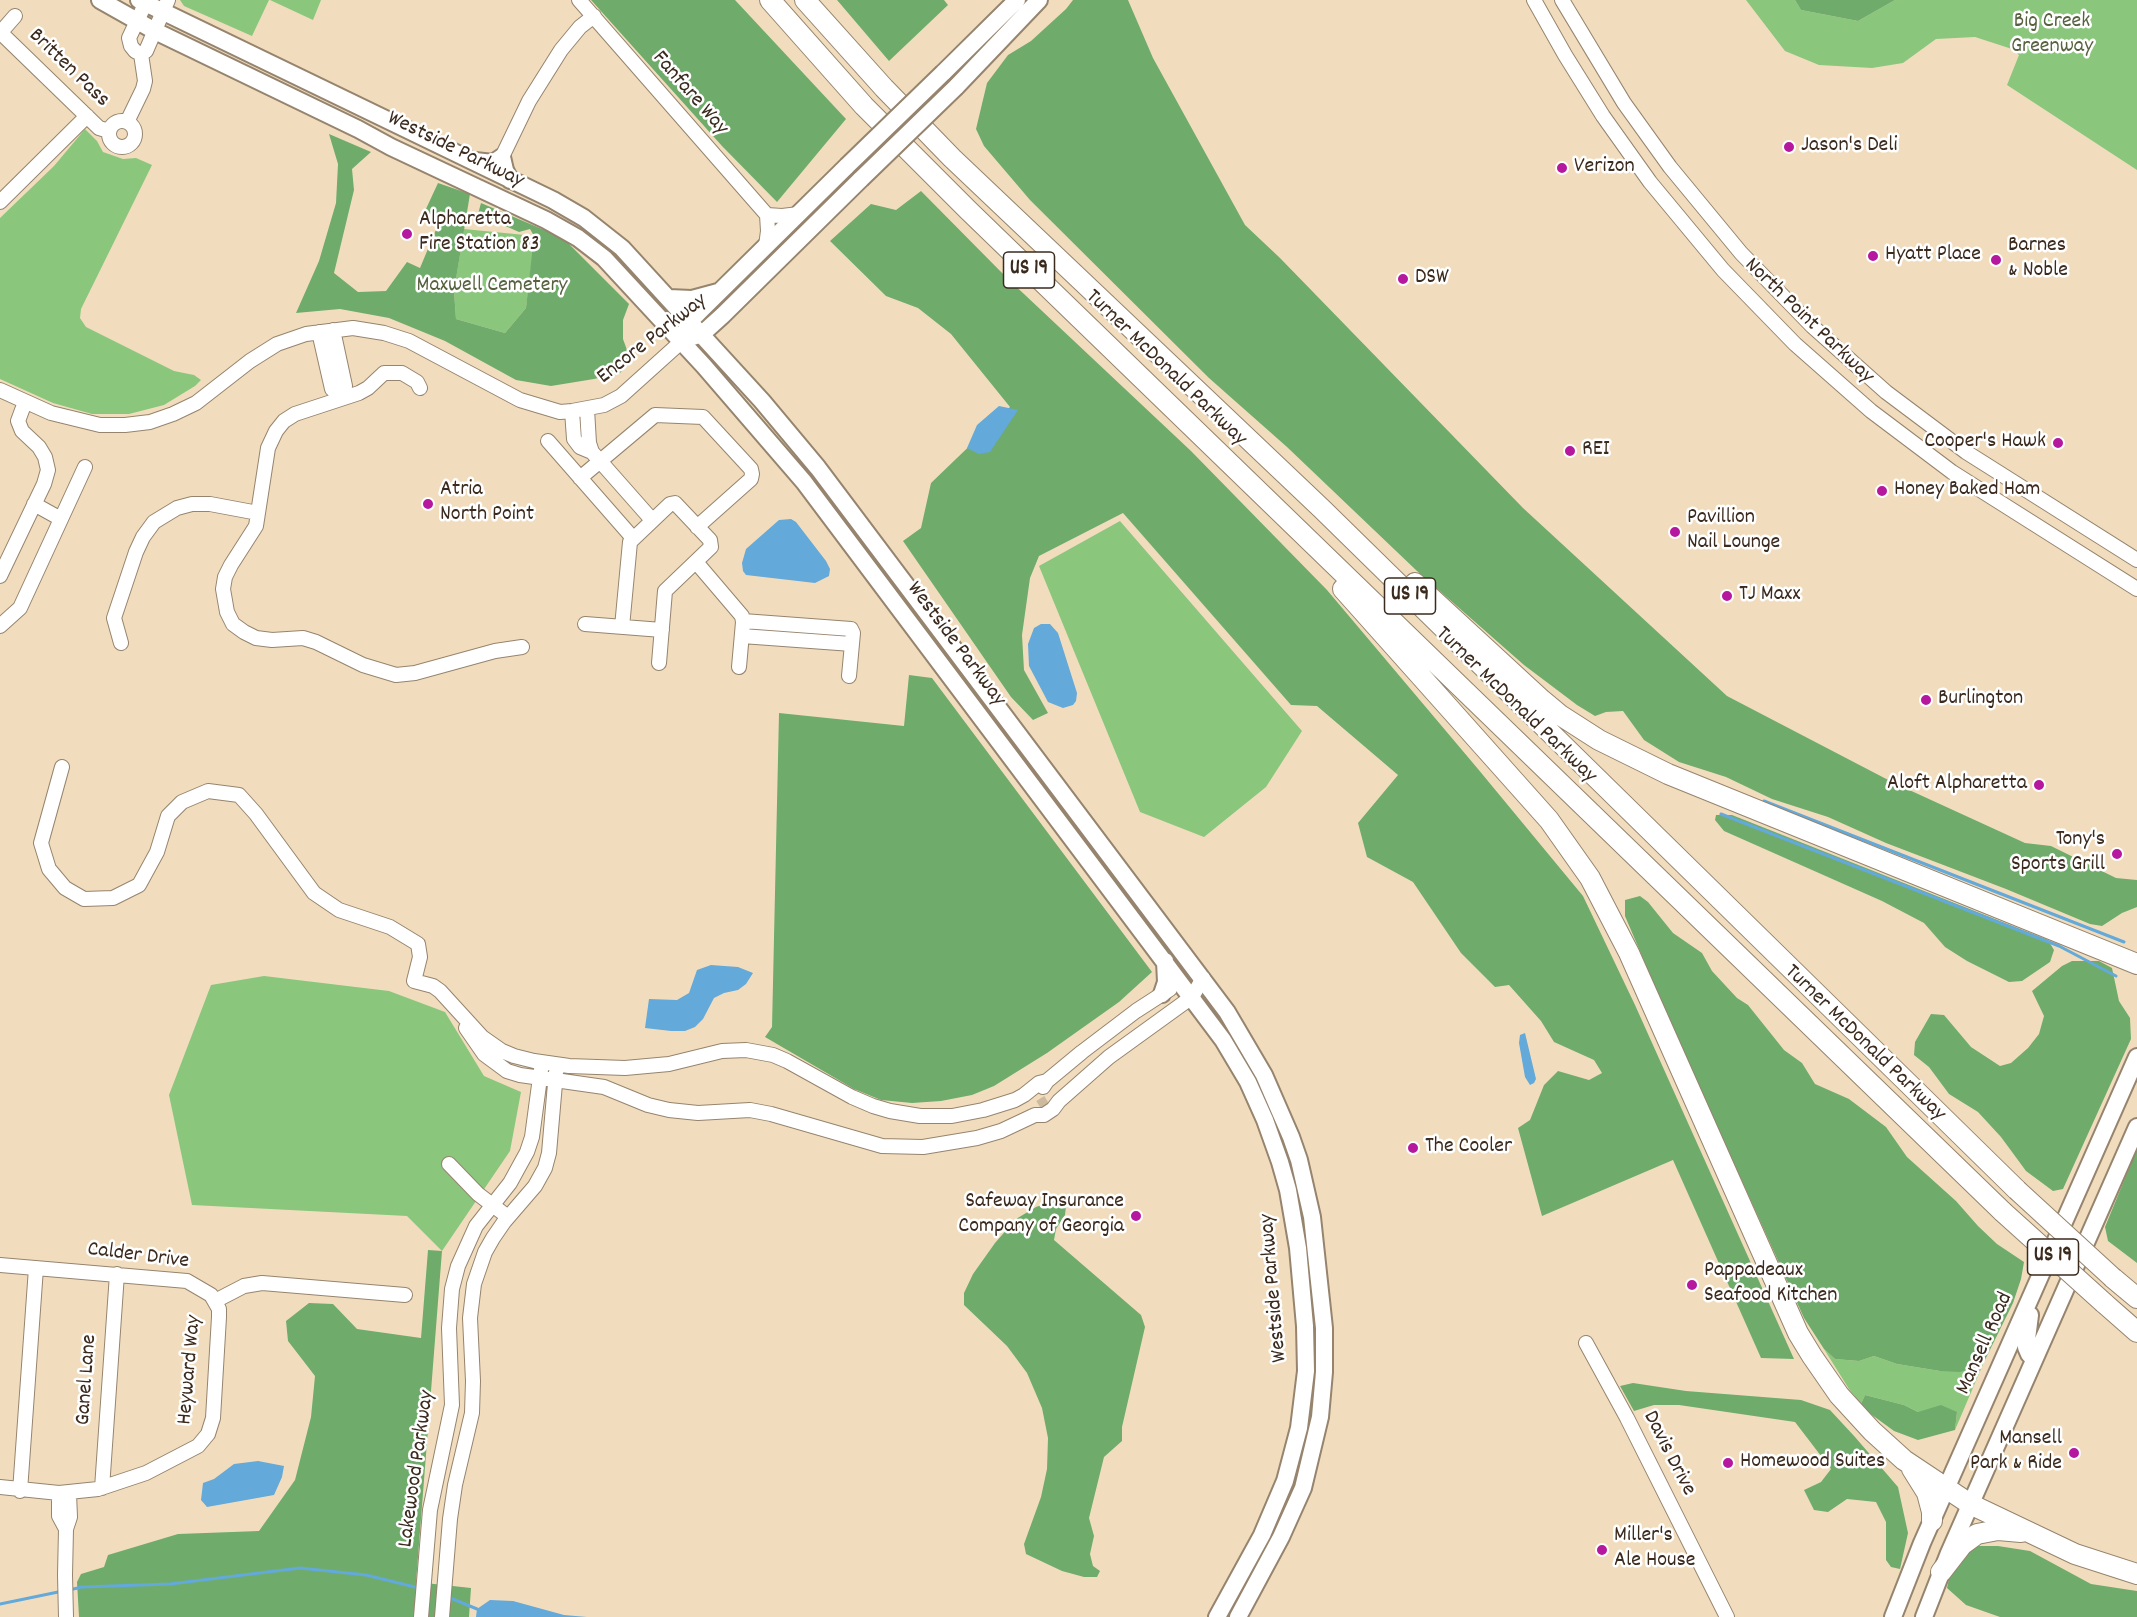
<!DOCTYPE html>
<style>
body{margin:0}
canvas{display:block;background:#f1ddbd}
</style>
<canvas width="2137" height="1617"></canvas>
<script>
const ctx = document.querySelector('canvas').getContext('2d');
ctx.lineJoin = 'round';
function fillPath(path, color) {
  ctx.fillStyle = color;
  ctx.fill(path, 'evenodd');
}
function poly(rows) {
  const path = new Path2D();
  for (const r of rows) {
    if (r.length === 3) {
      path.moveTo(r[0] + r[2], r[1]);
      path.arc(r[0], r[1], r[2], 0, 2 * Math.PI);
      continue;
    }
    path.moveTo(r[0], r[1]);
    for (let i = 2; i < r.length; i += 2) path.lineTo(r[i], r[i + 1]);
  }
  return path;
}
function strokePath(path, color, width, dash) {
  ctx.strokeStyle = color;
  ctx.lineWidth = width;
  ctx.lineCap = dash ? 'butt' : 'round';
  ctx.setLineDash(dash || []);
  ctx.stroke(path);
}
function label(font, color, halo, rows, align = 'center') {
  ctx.font = font + ' Dekko,sans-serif';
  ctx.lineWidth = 5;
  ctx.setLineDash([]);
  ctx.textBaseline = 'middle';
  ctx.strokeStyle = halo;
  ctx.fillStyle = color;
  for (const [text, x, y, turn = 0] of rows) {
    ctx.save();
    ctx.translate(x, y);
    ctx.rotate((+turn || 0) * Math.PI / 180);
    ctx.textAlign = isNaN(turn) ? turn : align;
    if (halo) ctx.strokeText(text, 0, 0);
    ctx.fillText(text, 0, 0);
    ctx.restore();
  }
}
const green = poly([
 [180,0,269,0,252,36,184,6],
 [270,0,321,0,313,20],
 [1746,0,1795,0,1801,10,1858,21,1895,0,2137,0,2137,170,2007,85,2019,55,2012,49,1975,37,1936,39,1903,63,1872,68,1819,65,1785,51],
 [85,129,97,141,103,152,123,159,136,158,152,165,81,309,80,318,86,327,174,371,194,375,201,380,195,386,164,405,129,414,92,414,53,403,0,379,0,218,54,166],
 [464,229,535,236,526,308,505,333,456,319,454,291],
 [1120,521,1302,731,1266,787,1204,837,1140,812,1039,566],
 [264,976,389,991,445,1012,484,1076,521,1092,510,1151,442,1251,407,1216,192,1205,169,1095,211,985],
 [1824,1349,1835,1359,1859,1361,1874,1356,1897,1364,1940,1371,1974,1368,1984,1362,1955,1430,1957,1412,1918,1412,1904,1405,1865,1395,1861,1404,1849,1389]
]);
const forest = poly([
 [591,0,735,0,846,119,777,202,722,146],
 [837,0,944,0,948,5,889,61],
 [1073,0,1128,0,1153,58,1245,225,1280,258,1523,508,1727,696,1894,783,2025,843,2051,846,2116,878,2137,880,2137,907,2122,913,2102,926,2090,924,2006,889,1886,843,1828,817,1772,799,1726,777,1679,762,1644,740,1623,711,1606,712,1595,716,1577,705,1524,665,1417,571,1287,447,1209,378,1030,200,984,146,976,129,987,83,1008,55,1031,41,1066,9],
 [1795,0,1895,0,1858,21,1801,10],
 [329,134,371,152,352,169,354,190,334,273,358,292,386,291,407,262,420,268,440,220,425,211,438,183,470,194,454,291,456,319,505,333,526,308,534,236,530,229,519,232,478,214,481,203,563,238,629,304,623,320,623,339,631,361,620,373,594,379,551,386,516,380,445,341,389,318,340,309,296,313,319,261,336,203,338,164],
 [921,191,1007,278,1191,451,1327,590,1478,769,1583,896,1635,1005,1794,1359,1761,1358,1673,1160,1542,1216,1518,1128,1530,1120,1544,1085,1558,1071,1589,1080,1602,1073,1594,1060,1554,1042,1541,1021,1509,985,1495,987,1461,953,1413,882,1367,857,1358,823,1398,775,1317,706,1291,705,1123,513,1039,556,1030,578,1022,635,1024,670,1048,713,1033,720,1011,697,903,541,921,528,931,483,1010,407,951,334,918,308,886,296,830,241,871,204,896,210],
 [909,675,932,678,1152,972,1119,1002,1047,1053,994,1086,972,1095,941,1101,912,1103,881,1100,854,1089,765,1037,772,1027,779,713,904,726],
 [1716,815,1732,815,2048,940,2054,950,2050,962,2022,981,2009,982,1967,961,1945,947,1924,923,1882,901,1724,831,1715,820],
 [1640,896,1648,902,1673,933,1702,953,1712,971,1737,998,1748,1005,1784,1050,1802,1063,1815,1084,1849,1099,1886,1127,1907,1157,1956,1201,1978,1226,1997,1244,2024,1262,2021,1279,2013,1303,1984,1362,1974,1368,1960,1372,1940,1371,1897,1364,1874,1356,1859,1361,1835,1359,1824,1349,1804,1318,1670,1022,1625,916,1625,900],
 [2072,961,2099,961,2112,968,2119,1001,2130,1018,2131,1039,2063,1189,2053,1191,2026,1171,2001,1137,1978,1112,1949,1094,1929,1067,1914,1055,1915,1042,1931,1014,1944,1015,1971,1047,2000,1066,2011,1063,2028,1048,2039,1034,2044,1016,2032,991,2062,966],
 [2137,1149,2137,1263,2108,1241,2105,1227],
 [1055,1200,1061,1200,1066,1206,1065,1215,1056,1229,1054,1240,1141,1315,1145,1327,1122,1427,1122,1441,1104,1457,1089,1518,1094,1536,1090,1554,1093,1566,1100,1571,1097,1577,1084,1577,1062,1571,1026,1554,1024,1544,1041,1497,1047,1469,1048,1438,1042,1408,1027,1373,1007,1346,964,1305,964,1293,973,1274,995,1243,1016,1219,1036,1207],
 [428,1250,442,1251,416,1582,471,1588,469,1617,79,1617,77,1582,81,1574,104,1567,108,1555,178,1534,259,1531,295,1480,311,1417,315,1376,288,1341,286,1321,309,1303,333,1304,357,1329,421,1338],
 [1633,1383,1686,1391,1801,1400,1830,1410,1855,1437,1898,1487,1908,1533,1900,1569,1891,1567,1886,1560,1886,1522,1876,1502,1847,1499,1828,1512,1814,1510,1804,1490,1821,1482,1831,1469,1795,1422,1679,1405,1654,1405,1634,1411,1620,1386],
 [1865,1395,1904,1405,1918,1412,1941,1405,1957,1412,1955,1430,1918,1440,1894,1431,1868,1412,1861,1404],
 [1974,1546,1998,1546,2030,1551,2091,1584,2137,1591,2137,1617,2000,1617,1966,1605,1947,1588,1949,1579,1962,1553]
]);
const water = poly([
 [999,406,1018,410,990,452,979,454,967,448,977,425],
 [791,519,796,522,826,561,830,569,829,576,815,583,746,575,743,571,742,563,746,549,779,520],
 [1041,624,1050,624,1058,633,1077,693,1076,701,1073,705,1063,708,1048,702,1029,666,1028,644,1034,628],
 [711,965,738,967,753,973,746,984,738,990,724,993,714,998,703,1019,695,1027,685,1031,671,1031,645,1028,649,999,677,1000,689,993,697,970],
 [1525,1033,1536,1079,1534,1083,1530,1085,1525,1077,1519,1043,1520,1035],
 [258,1461,284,1466,282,1477,274,1495,207,1507,201,1500,203,1483,214,1479,234,1464],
 [490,1600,513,1601,564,1615,587,1617,476,1617,477,1609]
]);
const stream = poly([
 [1764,801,2124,942],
 [1721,814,2059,946,2116,976],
 [69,1590,82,1587,170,1584,300,1568,366,1575,419,1588],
 [448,1597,477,1609],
 [0,1604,63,1591]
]);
const minorTunnel = poly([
 [1040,1107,1048,1102]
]);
const minor = poly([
 [147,0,129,38,131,46,135,51,141,54,146,51,168,0],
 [579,0,767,215,768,231,766,246],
 [1534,0,1565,55,1603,116,1650,182,1723,270,1795,344,1871,411,1952,472,2137,589],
 [1562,0,1624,103,1670,167,1741,253,1812,326,1886,392,1966,452,2137,560],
 [0,32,99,128,109,131],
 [0,33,15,16],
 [122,134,13],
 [127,122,143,89,145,81,141,54],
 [502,157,529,101,561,50,580,27,594,16],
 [0,202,87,116],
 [767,215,782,216,799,214],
 [319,332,332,389,343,398,345,386,333,330],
 [420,388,417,382,402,373,384,373,368,388,359,393,295,414,284,421,276,431,268,448,256,526,231,565,225,577,223,589,227,612,233,624,244,632,256,638,272,640,303,638,316,642,363,665,396,675,415,673,495,651,522,647],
 [0,390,51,413,100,425,125,425,150,422,173,414,196,403,250,361,277,344,306,334,353,328,384,333,409,341,520,400,560,412,572,411,604,405,621,396,681,342],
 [587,409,589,443,592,452,652,520],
 [572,411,574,439,580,447,592,452],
 [548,441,632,537],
 [580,478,655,415,703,417,751,469,752,474,751,479,697,527],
 [34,504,61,519],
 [696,562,742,616,743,622,739,667],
 [0,576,44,484,48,470,45,457,39,447,22,431,18,421,25,402],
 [743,621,851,629,853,633,849,676],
 [585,624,662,630],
 [0,626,20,608,85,467],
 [622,627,630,542,670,504,675,503,710,540,711,547,665,591,659,663],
 [742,636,852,644],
 [121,643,114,618,136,552,143,537,154,522,177,508,192,504,210,504,258,513],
 [62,767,41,843,49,869,65,888,84,899,113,898,139,885,157,852,168,816,182,802,208,791,239,795,256,814,314,893,339,910,390,927,418,944,420,957,414,981,433,986,440,991,482,1037,502,1051,514,1056,534,1061,569,1066,625,1068,669,1064,722,1051,746,1050,773,1055,787,1061,852,1097,873,1106,890,1111,920,1116,952,1116,983,1110,1015,1100,1024,1095,1039,1083,1047,1081],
 [466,1028,484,1054,507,1071,520,1075,604,1087,648,1105,669,1110,698,1113,750,1110,771,1114,882,1146,923,1147,977,1138,1001,1131,1035,1115,1044,1115,1053,1109,1059,1101,1109,1057,1192,997,1203,978],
 [1043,1087,1047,1081,1082,1052,1136,1011,1170,989],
 [449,1164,478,1194,508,1217],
 [0,1265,187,1281,211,1295,219,1309,219,1317,213,1418,208,1434,198,1446,146,1473,98,1489,59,1493,0,1487],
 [215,1301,244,1286,262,1283,405,1295],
 [1586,1343,1627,1418,1727,1617],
 [102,1488,117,1274],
 [20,1491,36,1268],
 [59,1493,59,1516,66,1529],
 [66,1617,65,1575,66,1529,70,1517,69,1493],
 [421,1617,430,1510,452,1405,449,1328,452,1289,458,1266,476,1226,510,1183,527,1152,532,1137,541,1070],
 [442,1617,450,1519,455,1485,472,1413,473,1381,470,1318,474,1284,485,1252,493,1238,504,1222,535,1186,545,1168,549,1153,556,1072]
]);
const major = poly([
 [100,0,155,31,358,129,391,147,546,220,578,238,604,258,704,366,804,482,1223,1040,1248,1082,1265,1120,1280,1162,1288,1190,1298,1248,1305,1326,1306,1371,1299,1428,1285,1481,1262,1535,1217,1617],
 [139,0,553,200,584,218,622,248,762,401,818,468,1227,1012,1264,1075,1291,1137,1299,1160,1312,1217,1324,1328,1324,1372,1320,1417,1303,1488,1281,1537,1238,1617],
 [943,73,1017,0],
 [956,87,1039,0],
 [475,161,493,163,502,157,505,170,510,180],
 [669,298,692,299,718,292],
 [686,330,690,321,700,311,847,166],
 [693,337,702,334,723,315,861,179],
 [1162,994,1166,982,1165,961],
 [2030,1315,2026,1347,2029,1354,2034,1359],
 [1893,1617,1922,1543,2137,1057],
 [1924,1617,1949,1553,2137,1127]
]);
const highway = poly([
 [770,0,864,106,968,210,2003,1212],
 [805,0,884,88,952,158,1322,509,2017,1190],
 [1415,583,1542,700,1560,715,1599,740,1668,774,2137,964],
 [1343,589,1549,820,1590,878,1629,953,1798,1333,1812,1356,1839,1395,1872,1431,1904,1460,1970,1504,2075,1554,2137,1574],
 [2113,1278,2137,1298],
 [2104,1303,2137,1332],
 [1912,1469,1927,1493,1932,1512,1932,1521],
 [1941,1572,1962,1545,1977,1534,1998,1530,2021,1532]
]);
const majorBridge = poly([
 [847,166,943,73],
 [861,179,956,87]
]);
const highwayBridge = poly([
 [2017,1190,2113,1278],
 [2003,1212,2104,1303]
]);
const markers = [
 [1789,147,6,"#b5179e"],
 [1562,168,6,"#b5179e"],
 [407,234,6,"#b5179e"],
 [1873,256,6,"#b5179e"],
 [1996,260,6,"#b5179e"],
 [1403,279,6,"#b5179e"],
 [2058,443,6,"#b5179e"],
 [1570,451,6,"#b5179e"],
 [1882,491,6,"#b5179e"],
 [428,504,6,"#b5179e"],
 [1675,532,6,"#b5179e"],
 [1727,596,6,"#b5179e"],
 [1926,700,6,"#b5179e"],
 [2039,785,6,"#b5179e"],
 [2117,854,6,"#b5179e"],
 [1413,1148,6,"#b5179e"],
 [1136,1216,6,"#b5179e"],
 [1692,1285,6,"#b5179e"],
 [2074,1453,6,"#b5179e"],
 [1728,1463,6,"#b5179e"],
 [1602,1550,6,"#b5179e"]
];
const shields = [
 [1029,270,51],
 [1410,596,51],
 [2053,1257,51]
];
const shieldNames = [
 ["US 19",1029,270],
 ["US 19",1410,596],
 ["US 19",2053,1257]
];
const parkNames = [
 ["Big Creek",2052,23],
 ["Greenway",2052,48],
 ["Maxwell Cemetery",492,287]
];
const streetNames = [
 ["Britten Pass",68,69,44],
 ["Fanfare Way",689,94,49],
 ["Westside Parkway",455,151,26],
 ["North Point Parkway",1808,322,44],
 ["Encore Parkway",653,340,-38],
 ["Turner McDonald Parkway",1165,369,44],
 ["Westside Parkway",955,645,53],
 ["Turner McDonald Parkway",1515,706,44],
 ["Turner McDonald Parkway",1864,1044,44],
 ["Calder Drive",138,1257,7],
 ["Westside Parkway",1275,1288,-95],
 ["Mansell Road",1986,1344,-66],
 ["Heyward Way",191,1370,-85],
 ["Ganel Lane",88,1380,-86],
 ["Davis Drive",1668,1454,63],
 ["Lakewood Parkway",418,1469,-82]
];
const poiNames = [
 ["Jason's Deli",1801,147],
 ["Verizon",1574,168],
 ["Alpharetta",419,221],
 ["Fire Station 83",419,246],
 ["Barnes",2008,247],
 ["& Noble",2008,272],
 ["Hyatt Place",1885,256],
 ["DSW",1415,279],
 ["Cooper's Hawk",2046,443,"right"],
 ["REI",1582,451],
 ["Atria",440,491],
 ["North Point",440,516],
 ["Honey Baked Ham",1894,491],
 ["Pavillion",1687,519],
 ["Nail Lounge",1687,544],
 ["TJ Maxx",1739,596],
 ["Burlington",1938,700],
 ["Aloft Alpharetta",2027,785,"right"],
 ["Tony's",2105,841,"right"],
 ["Sports Grill",2105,866,"right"],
 ["The Cooler",1425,1148],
 ["Safeway Insurance",1124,1203,"right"],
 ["Company of Georgia",1124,1228,"right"],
 ["Pappadeaux",1704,1272],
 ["Seafood Kitchen",1704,1297],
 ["Mansell",2062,1440,"right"],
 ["Park & Ride",2062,1465,"right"],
 ["Homewood Suites",1740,1463],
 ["Miller's",1614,1537],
 ["Ale House",1614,1562]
];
fillPath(green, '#8ac77d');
fillPath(forest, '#6fac6c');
fillPath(water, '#63a9d9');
strokePath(stream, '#63a9d9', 3);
strokePath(minorTunnel, '#cdb99d', 14, [14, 7]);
strokePath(minor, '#96846e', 16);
strokePath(major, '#96846e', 20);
strokePath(highway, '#96846e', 22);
strokePath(minor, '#fff', 14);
strokePath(major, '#fff', 16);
strokePath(highway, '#fff', 20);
strokePath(majorBridge, '#96846e', 20, []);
strokePath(highwayBridge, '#96846e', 22, []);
strokePath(majorBridge, '#fff', 16);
strokePath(highwayBridge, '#fff', 20);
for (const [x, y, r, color] of markers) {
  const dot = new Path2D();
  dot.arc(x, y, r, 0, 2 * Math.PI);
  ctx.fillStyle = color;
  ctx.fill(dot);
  strokePath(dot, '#fff', 2);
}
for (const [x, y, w] of shields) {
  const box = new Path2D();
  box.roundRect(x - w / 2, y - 18, w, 36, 4.5);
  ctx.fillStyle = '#fff';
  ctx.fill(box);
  strokePath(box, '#3b2a1e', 1.5);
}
label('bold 21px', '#3b2a1e', null, shieldNames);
label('22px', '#57613f', '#fff', parkNames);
label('22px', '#3b2a1e', '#fff', streetNames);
label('22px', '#3b2a1e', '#fff', poiNames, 'left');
</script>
